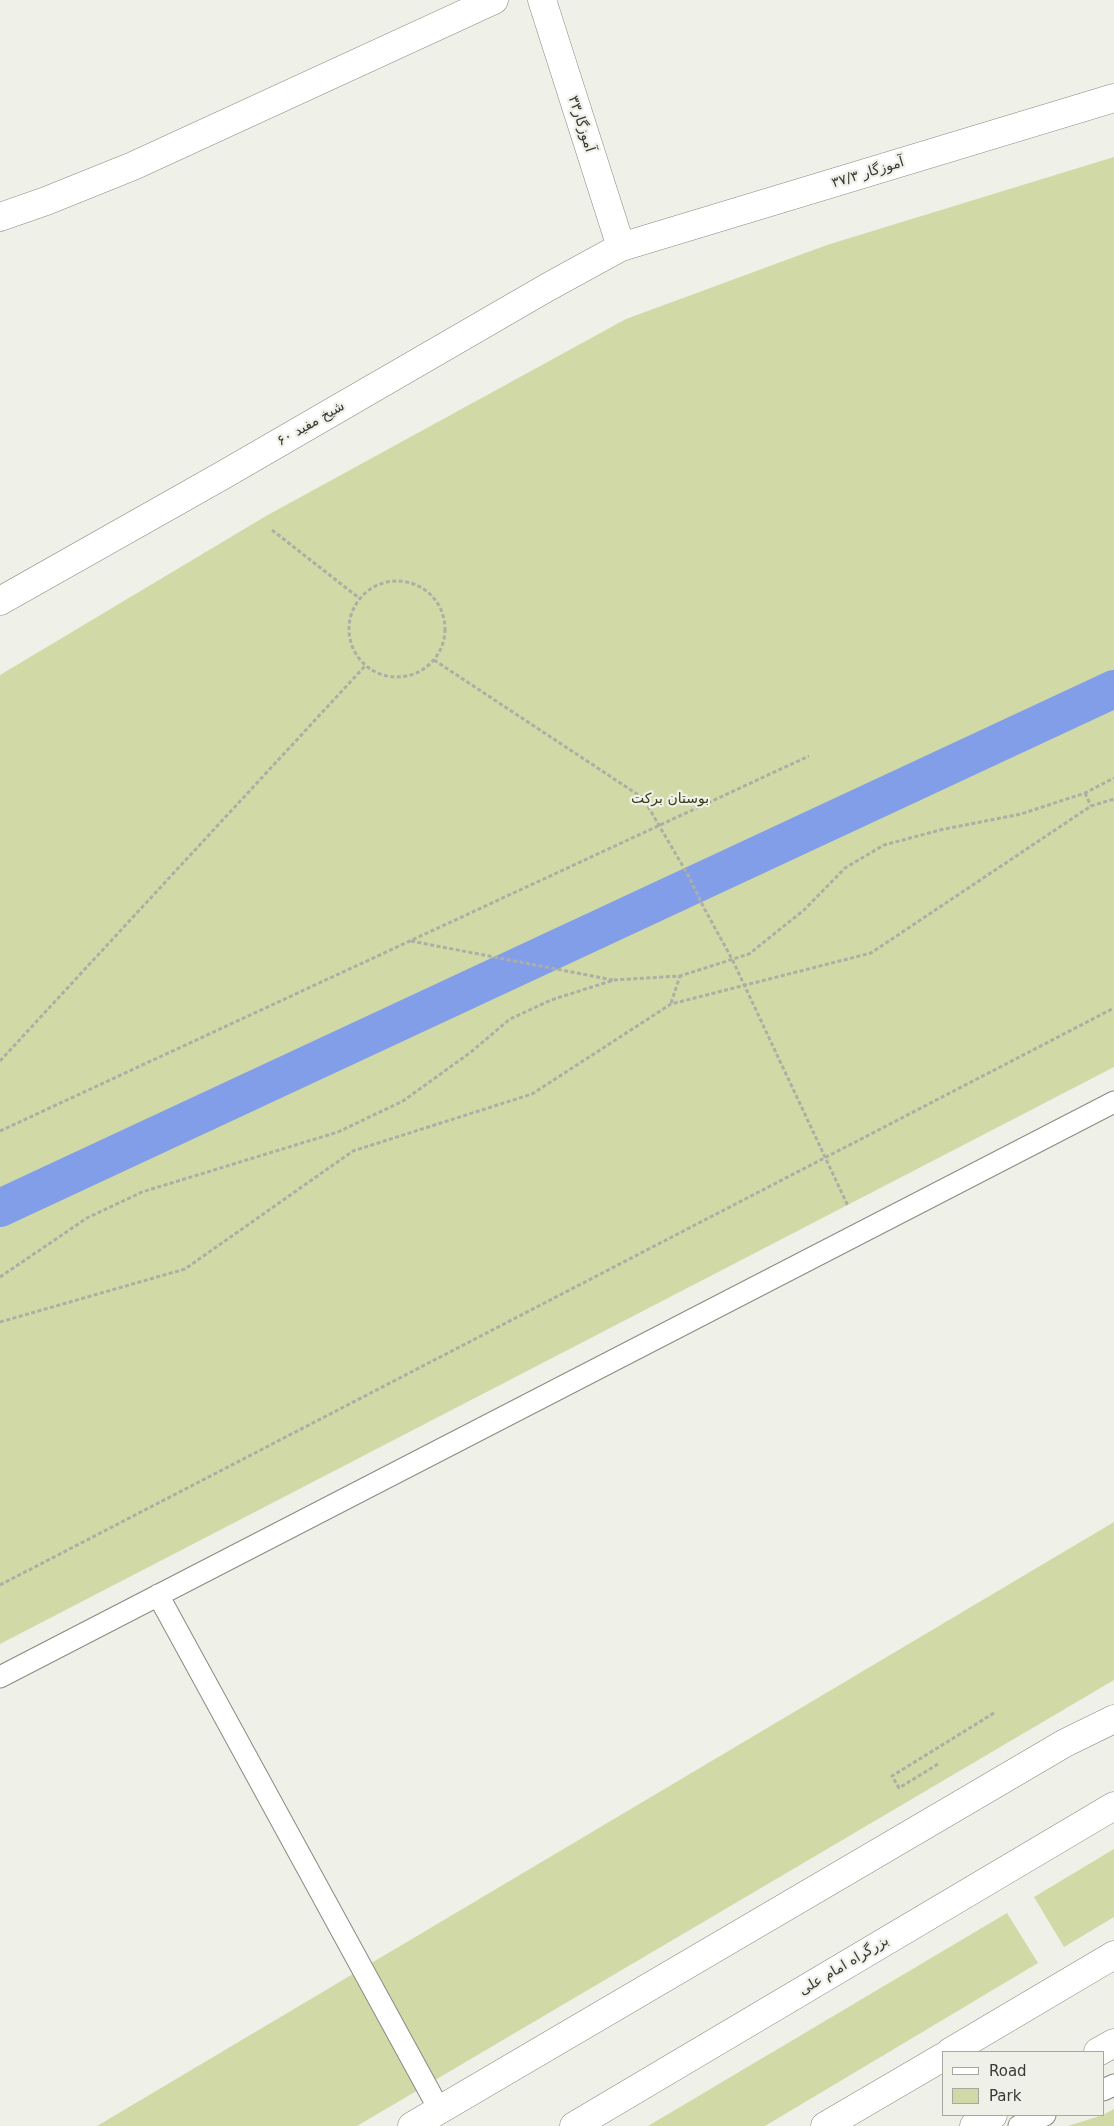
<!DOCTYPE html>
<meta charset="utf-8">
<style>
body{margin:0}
#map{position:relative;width:1114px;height:2126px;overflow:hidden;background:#eff0e7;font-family:"DejaVu Sans",sans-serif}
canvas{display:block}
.legend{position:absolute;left:942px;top:2051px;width:162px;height:65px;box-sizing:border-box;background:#eff0e7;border:1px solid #a6a7a0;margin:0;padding:6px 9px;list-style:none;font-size:15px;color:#393a36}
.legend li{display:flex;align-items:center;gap:10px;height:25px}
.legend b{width:25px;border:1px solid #a6a7a0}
</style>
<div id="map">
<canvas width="1114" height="2126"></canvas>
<ul class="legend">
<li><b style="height:6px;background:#fff"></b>Road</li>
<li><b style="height:14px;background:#d1daa6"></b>Park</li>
</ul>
</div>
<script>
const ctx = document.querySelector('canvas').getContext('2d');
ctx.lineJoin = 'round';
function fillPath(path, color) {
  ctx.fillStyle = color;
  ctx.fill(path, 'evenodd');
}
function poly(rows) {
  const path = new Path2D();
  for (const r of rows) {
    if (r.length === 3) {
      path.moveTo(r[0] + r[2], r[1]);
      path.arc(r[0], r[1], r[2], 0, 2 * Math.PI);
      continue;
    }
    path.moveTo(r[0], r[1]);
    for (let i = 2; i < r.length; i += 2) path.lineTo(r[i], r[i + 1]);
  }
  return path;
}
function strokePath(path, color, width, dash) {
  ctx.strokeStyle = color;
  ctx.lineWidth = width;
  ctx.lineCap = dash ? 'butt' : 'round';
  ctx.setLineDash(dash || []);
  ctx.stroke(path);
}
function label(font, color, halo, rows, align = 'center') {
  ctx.font = font + ' "DejaVu Sans","Noto Naskh Arabic",sans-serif';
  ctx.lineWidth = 4.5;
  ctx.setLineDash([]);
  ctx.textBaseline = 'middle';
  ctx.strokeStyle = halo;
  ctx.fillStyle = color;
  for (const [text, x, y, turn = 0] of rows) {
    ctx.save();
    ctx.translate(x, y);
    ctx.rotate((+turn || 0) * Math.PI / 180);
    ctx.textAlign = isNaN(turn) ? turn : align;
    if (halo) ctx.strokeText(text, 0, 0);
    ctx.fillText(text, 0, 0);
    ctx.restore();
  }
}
const green = poly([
 [1114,157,1114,1067,0,1644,0,675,266,516,626,319,827,245],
 [1114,1522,1114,1680,357,2126,97,2126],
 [1114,1849,1114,1917,1064,1947,1034,1897],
 [1007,1913,1038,1963,765,2126,648,2126],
 [1114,2109,1114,2126,1068,2126,1103,2115]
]);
const canal = poly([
 [0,1208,1114,689]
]);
const path = poly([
 [272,530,359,598],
 [397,629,48],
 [434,660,643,798,688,875,704,908,732,959,848,1206],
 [1085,793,1091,806],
 [411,941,613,980],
 [671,1003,680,976],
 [0,1061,365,666],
 [0,1131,809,756],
 [0,1277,87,1218,142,1192,338,1132,403,1101,471,1052,510,1019,551,1000,614,980,680,976,749,954,804,910,845,868,884,845,940,830,1021,814,1085,793,1114,778],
 [0,1322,185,1269,353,1151,532,1094,671,1004,871,953,1091,806,1114,799],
 [0,1585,1114,1008],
 [938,1764,899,1788,892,1776,994,1713]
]);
const lane = poly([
 [158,1595,439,2109],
 [0,1677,1114,1102],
 [1103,2090,1114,2085],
 [1019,2126,1045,2115]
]);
const street = poly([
 [542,0,621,247],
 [0,217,46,201,133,166,494,0],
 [0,601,225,474,548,287,621,247,1114,98]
]);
const highway = poly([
 [950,2052,1114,1955],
 [1098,2052,1114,2043],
 [412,2126,1065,1743,1114,1719],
 [574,2126,1114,1806],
 [825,2126,943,2057],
 [974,2126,993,2115]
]);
const streetNames = [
 ["آموزگار۳۳",581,124,72],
 ["آموزگار ۳۷/۳",868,173,-17],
 ["شیخ مفید ۶۰",311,424,-30],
 ["بزرگراه امام علی",844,1966,-31]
];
const parkNames = [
 ["بوستان برکت",670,799]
];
fillPath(green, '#d1daa6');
strokePath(canal, '#829ee8', 38);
strokePath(lane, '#898b82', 23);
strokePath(street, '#898b82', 29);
strokePath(highway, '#898b82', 29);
strokePath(path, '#adaea6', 3, [4, 2.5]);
strokePath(lane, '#fff', 21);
strokePath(street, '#fff', 28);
strokePath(highway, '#fff', 28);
label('14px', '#393a36', '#eff0e7', streetNames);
label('14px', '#373c16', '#eff0e7', parkNames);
</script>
